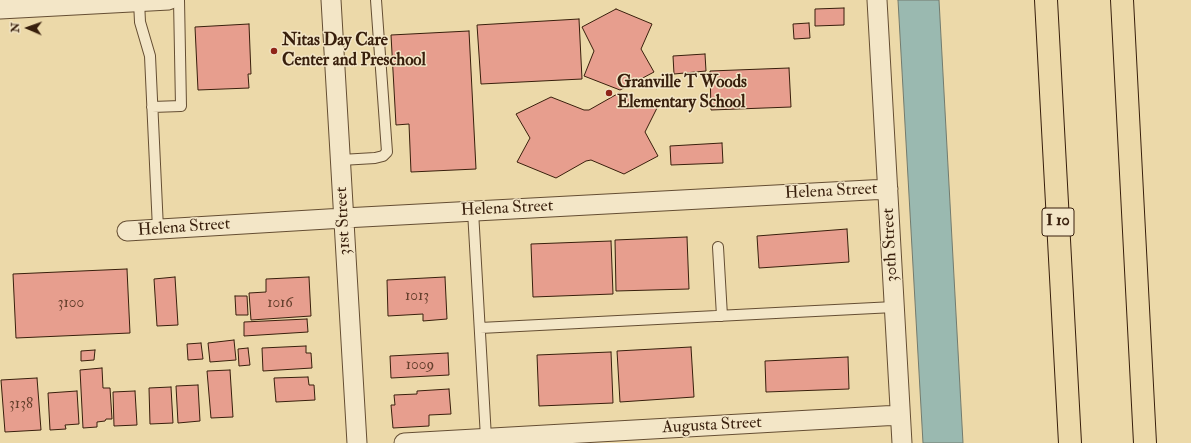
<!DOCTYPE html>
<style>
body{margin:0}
#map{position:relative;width:1191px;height:443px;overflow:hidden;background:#ecd9a9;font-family:"IM FELL Double Pica",serif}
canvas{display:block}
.north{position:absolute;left:8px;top:8px;width:40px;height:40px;-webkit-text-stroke:3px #f3e6c7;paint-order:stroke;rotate:272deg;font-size:11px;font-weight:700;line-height:16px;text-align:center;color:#381f0c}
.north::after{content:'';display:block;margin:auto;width:14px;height:18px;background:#381f0c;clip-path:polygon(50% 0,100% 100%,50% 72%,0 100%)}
</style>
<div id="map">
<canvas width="1191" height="443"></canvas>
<div class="north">N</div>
</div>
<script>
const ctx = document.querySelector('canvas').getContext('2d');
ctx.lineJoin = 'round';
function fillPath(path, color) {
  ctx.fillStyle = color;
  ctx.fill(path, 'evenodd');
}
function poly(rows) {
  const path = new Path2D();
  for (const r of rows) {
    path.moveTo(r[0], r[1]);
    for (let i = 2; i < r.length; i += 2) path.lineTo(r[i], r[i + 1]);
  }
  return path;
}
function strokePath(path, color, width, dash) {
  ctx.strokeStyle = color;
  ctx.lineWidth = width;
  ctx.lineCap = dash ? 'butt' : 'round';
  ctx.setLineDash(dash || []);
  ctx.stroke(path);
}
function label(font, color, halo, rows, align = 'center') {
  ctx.font = font + ' "IM FELL Double Pica",serif';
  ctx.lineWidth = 3;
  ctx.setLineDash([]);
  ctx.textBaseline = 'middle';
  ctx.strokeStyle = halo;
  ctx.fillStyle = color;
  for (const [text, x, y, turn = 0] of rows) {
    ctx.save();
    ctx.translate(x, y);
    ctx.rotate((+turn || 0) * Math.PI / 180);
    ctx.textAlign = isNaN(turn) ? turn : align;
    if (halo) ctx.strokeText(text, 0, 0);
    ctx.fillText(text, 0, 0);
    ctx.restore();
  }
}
const water = poly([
 [898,0,939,0,963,443,923,443,898,0]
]);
const building = poly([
 [844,8,844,25,815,26,815,9,844,8],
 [616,9,652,24,641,49,654,72,620,90,584,76,594,51,582,27,616,9],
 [579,19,582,79,481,84,477,25,579,19],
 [809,23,810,38,794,39,793,24,809,23],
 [249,24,251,74,248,74,249,88,198,90,195,27,249,24],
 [469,31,476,169,411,172,409,124,396,125,391,35,469,31],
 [705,54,706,71,674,74,673,56,705,54],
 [789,68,791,107,711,110,710,71,789,68],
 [619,93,657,108,645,132,658,156,624,174,591,160,586,161,556,178,517,162,530,138,516,114,551,97,584,110,589,110,619,93],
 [722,143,723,163,671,165,670,146,722,143],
 [847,229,849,262,759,268,757,236,847,229],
 [687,237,689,289,616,291,615,240,687,237],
 [611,241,613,294,533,297,531,244,611,241],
 [127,269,130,333,16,338,13,274,127,269],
 [175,277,178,325,157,326,154,279,175,277],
 [309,277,311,316,251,320,249,293,266,292,266,279,309,277],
 [445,277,447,319,423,321,423,314,388,316,387,280,445,277],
 [235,296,247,296,248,315,236,315,235,296],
 [307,319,308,332,244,336,244,322,307,319],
 [234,340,236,360,210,362,208,343,234,340],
 [201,343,203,359,188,360,187,344,201,343],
 [306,346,306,353,311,353,312,368,263,371,262,348,306,346],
 [691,347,694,397,620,402,617,351,691,347],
 [248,348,250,365,239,366,238,349,248,348],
 [95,350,94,360,81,361,81,351,95,350],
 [611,352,613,403,539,406,537,355,611,352],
 [448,353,449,375,391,378,390,356,448,353],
 [848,357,849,389,766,392,765,361,848,357],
 [102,368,103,388,110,388,112,419,106,419,105,421,97,422,97,427,83,428,80,370,102,368],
 [230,370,233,417,211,418,207,371,230,370],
 [308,377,309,385,314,385,315,400,276,402,274,378,308,377],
 [37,378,41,430,5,432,1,380,37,378],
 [198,385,200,421,178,423,176,386,198,385],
 [171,387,173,423,150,424,149,388,171,387],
 [449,389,451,414,429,415,429,426,393,428,391,405,395,405,394,395,417,394,417,391,449,389],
 [77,391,79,424,65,425,66,429,50,430,48,393,77,391],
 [135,391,137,425,114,426,113,392,135,391]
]);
const service = poly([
 [139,1,140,22,150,56,158,229],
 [152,107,181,106,179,0],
 [341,160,375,158,383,156,387,152,376,0],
 [473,211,486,438],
 [718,247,722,316],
 [480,328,894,307]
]);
const minor = poly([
 [331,0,357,443],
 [877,0,902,443],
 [0,9,169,0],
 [127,231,344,218,888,189],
 [404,443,900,415]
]);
const motorway = poly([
 [1046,0,1070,443],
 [1122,0,1145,443]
]);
const markers = [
 [274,51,4,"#8f2418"],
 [609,93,4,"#8f2418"]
];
const numberNames = [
 ["1013",417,297],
 ["3100",71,304],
 ["1016",280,304],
 ["1009",420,366],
 ["3138",21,405]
];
const shields = [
 [1058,222,32]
];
const shieldNames = [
 ["I 10",1058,222]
];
const poiNames = [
 ["Nitas Day Care",282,41],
 ["Center and Preschool",282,61],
 ["Granville T Woods",617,83],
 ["Elementary School",617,103]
];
const streetNames = [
 ["Helena Street",831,192,-3],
 ["Helena Street",507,209,-3],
 ["31st Street",344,221,-93],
 ["Helena Street",184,228,-4],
 ["30th Street",891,245,-93],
 ["Augusta Street",712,426,-3]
];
fillPath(water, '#9ab9b0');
strokePath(water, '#737b6e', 1);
fillPath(building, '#e79e8e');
strokePath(building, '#381f0c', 1);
strokePath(service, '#654e33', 12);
strokePath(minor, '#654e33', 21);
strokePath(motorway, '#381f0c', 24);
strokePath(service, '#f3e6c7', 10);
strokePath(minor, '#f3e6c7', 19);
strokePath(motorway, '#ecd9a9', 22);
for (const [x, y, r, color] of markers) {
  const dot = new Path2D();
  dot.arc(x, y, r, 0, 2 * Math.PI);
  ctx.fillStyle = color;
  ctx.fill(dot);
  strokePath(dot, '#f3e6c7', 1.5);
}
label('15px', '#643f2c', null, numberNames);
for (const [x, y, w] of shields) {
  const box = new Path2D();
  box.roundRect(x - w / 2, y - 14, w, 28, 3);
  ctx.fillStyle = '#f3e6c7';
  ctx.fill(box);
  strokePath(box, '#381f0c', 1);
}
label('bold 16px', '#381f0c', null, shieldNames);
label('bold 17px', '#381f0c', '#f3e6c7', poiNames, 'left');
label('17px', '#381f0c', '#f3e6c7', streetNames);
</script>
